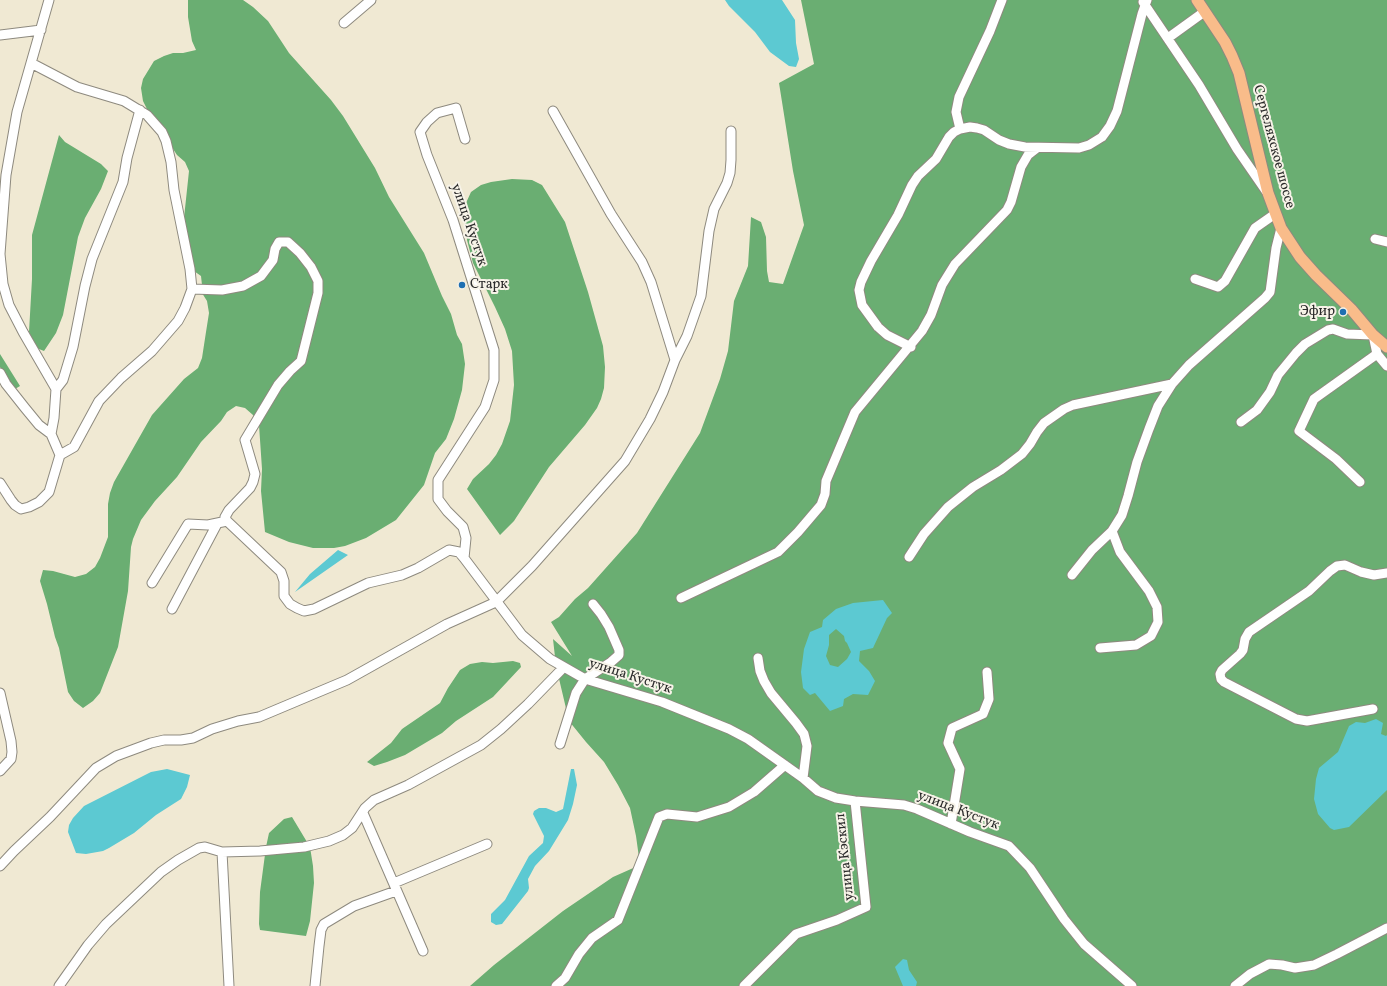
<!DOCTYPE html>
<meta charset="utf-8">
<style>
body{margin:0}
canvas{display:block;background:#f0e9d3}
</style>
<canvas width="1387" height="986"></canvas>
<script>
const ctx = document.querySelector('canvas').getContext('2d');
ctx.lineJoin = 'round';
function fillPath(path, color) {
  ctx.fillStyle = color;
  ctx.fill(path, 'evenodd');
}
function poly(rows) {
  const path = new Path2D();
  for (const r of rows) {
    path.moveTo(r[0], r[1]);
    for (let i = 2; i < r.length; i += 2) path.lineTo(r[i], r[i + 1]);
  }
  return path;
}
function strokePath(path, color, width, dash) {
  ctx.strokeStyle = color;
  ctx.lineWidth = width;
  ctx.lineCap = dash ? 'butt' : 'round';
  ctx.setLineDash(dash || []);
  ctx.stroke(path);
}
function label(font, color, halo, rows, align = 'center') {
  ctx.font = font + ' Vollkorn,serif';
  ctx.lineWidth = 4;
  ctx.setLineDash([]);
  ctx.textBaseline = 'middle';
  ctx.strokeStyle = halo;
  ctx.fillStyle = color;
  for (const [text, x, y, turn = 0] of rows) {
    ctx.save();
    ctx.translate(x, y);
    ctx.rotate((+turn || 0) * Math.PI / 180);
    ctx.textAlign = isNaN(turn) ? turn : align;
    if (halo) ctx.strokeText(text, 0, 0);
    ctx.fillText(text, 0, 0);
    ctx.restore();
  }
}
const forest = poly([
 [188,0,243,0,253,7,268,21,289,53,331,100,343,116,375,168,389,197,424,253,442,296,451,314,457,335,462,344,465,364,462,390,454,419,446,439,435,453,424,485,396,520,366,538,345,546,334,548,313,548,289,542,265,532,261,491,262,469,259,425,253,415,245,408,236,406,227,412,221,421,201,442,177,477,155,501,141,520,133,539,131,547,128,591,118,647,100,693,93,701,83,708,74,701,68,692,59,648,55,637,47,604,40,581,43,570,53,571,75,577,86,574,95,567,100,558,108,537,108,504,110,493,114,482,152,415,184,379,198,368,202,358,206,332,209,313,207,301,202,293,202,285,201,276,194,271,184,218,189,171,185,162,177,155,148,111,143,101,141,88,143,79,154,61,164,56,173,53,183,53,196,50,192,41,188,17],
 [801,0,1387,0,1387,986,470,986,494,965,563,911,613,877,640,865,636,836,630,808,618,785,604,762,586,742,569,721,556,666,553,639,572,656,551,622,559,617,575,599,588,588,637,533,700,433,720,379,728,351,734,301,748,266,751,217,761,222,766,237,767,271,769,282,783,284,804,225,793,171,779,83,814,64],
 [59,135,65,142,101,164,108,171,101,189,85,218,78,237,63,315,56,333,44,351,39,349,32,342,29,332,32,279,32,235],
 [512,179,532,180,542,185,565,222,588,292,603,346,605,367,604,388,601,399,597,408,585,425,549,467,514,521,500,535,467,489,473,479,489,464,496,455,502,444,510,421,514,385,512,351,505,329,495,307,473,263,467,240,465,218,466,203,471,192,481,185,491,182],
 [0,354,20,386,15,389,0,367],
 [513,661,520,663,521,667,493,697,456,721,442,733,405,755,387,762,374,766,367,762,391,743,402,729,440,703,448,688,460,670,470,664,482,662,493,663],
 [292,817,310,847,313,866,314,883,310,921,306,936,260,930,259,924,260,892,266,847,269,833,284,819]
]);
const water = poly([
 [725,0,782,0,795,20,796,43,799,59,796,67,789,66,770,52,755,32,729,6],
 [338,550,348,555,295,592,310,574],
 [883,600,892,613,887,618,873,648,860,651,859,661,869,671,875,681,868,695,853,694,844,699,843,706,830,711,815,693,810,695,803,688,801,672,804,649,810,632,822,627,823,620,836,609,853,603],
 [836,629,844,636,845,641,847,643,851,652,847,659,838,667,830,665,826,656,829,645,829,635],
 [1376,719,1383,723,1381,734,1386,736,1387,735,1387,790,1349,827,1334,830,1330,828,1318,814,1314,799,1316,779,1319,768,1338,752,1349,726,1356,722,1365,723],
 [167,769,190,775,187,787,181,799,156,815,134,833,109,848,103,851,86,854,76,853,68,832,69,825,73,818,84,806,151,772],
 [571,769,574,769,577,785,573,804,568,820,549,851,535,866,528,879,529,888,528,891,502,924,496,925,491,922,491,914,505,900,529,856,543,843,544,836,533,814,534,811,539,808,546,808,556,812,563,809],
 [903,959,907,960,909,970,917,982,916,986,903,986,895,967]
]);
const minor = poly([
 [49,0,17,112,6,175,0,254,3,284,9,305,23,332,56,389],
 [1143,2,1199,85,1237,149,1266,191],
 [344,23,371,0],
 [0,35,41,30],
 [1168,38,1204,12],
 [960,129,956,112,959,97,990,31,1002,0],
 [465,139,456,108,437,113,427,122,420,132,427,155,453,220,494,350,494,380,485,407,438,480,438,499,447,511,463,527,466,538,464,558,522,635,550,659,585,679,662,702,729,729,748,739,803,778,818,791,836,798,855,801,904,805,917,809,970,832,1009,846,1030,868,1064,919,1084,944,1132,986],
 [1375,239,1387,242],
 [1195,279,1218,287,1225,281,1255,228,1275,214],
 [192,289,222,290,243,286,261,276,273,260,275,249,279,242,288,242,300,253,311,267,318,281,318,293,301,361,290,371,278,385,245,440,255,474,253,482,250,488,229,510,225,517,227,521,281,572,284,581,284,596,290,604,297,608,304,611,314,609,368,583,402,575,418,568,449,550,459,552,464,558],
 [911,347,887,335,878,327,862,305,859,290,861,282,871,261,898,215,912,185,918,176,936,159,949,137,954,132,960,129,970,127,977,128,984,130,999,140,1009,144,1025,147,1079,148,1089,145,1102,137,1110,126,1117,111,1142,14,1147,0],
 [675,360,687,336,701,296,709,231,714,209,727,183,730,173,731,160,731,131],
 [0,373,6,384,25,408,39,425,51,434,60,455],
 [1241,422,1257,410,1270,392,1278,375,1296,353,1305,344,1328,330,1333,329,1347,334,1373,335,1377,354,1387,366],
 [51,434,54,418,56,389,63,380,73,347,85,286,92,259,123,182,127,158,140,110],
 [1360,482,1336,459,1299,431,1314,399,1377,354],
 [0,483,11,500,15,505,21,509,29,507,39,502,49,492,60,455,74,447,99,401,121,378,152,351,178,321,185,308,192,289,190,269,174,190,171,162,166,141,162,132,147,115,124,101,77,87,31,63],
 [909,557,924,534,948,507,973,487,1001,470,1022,454,1030,444,1037,432,1044,423,1064,409,1073,405,1172,384],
 [1072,575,1092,550,1112,531,1122,515,1128,496,1137,462,1149,429,1158,406,1172,384,1189,365,1265,298,1270,292,1276,248,1281,228],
 [152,583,188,524,208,525,227,521],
 [681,598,778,552,798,532,821,505,825,494,826,481,855,412,922,331,931,315,942,285,955,264,1007,210,1011,202,1021,167,1028,155,1037,148],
 [172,609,217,524],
 [1100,648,1136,645,1151,636,1158,622,1157,607,1149,591,1120,552,1112,531],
 [758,658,760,671,764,681,771,693,796,723,804,734,807,746,803,778],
 [0,693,11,741,12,752,11,759,0,771],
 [1373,709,1307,721,1296,719,1224,682,1221,679,1220,674,1222,670,1240,654,1243,650,1245,639,1249,632,1309,591,1330,571,1337,566,1345,565,1361,572,1374,575,1387,573],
 [560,744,576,693,585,679,611,662,619,655,619,650,609,627,601,614,593,604],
 [363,813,423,951],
 [951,824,960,769,948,743,952,728,983,714,989,699,987,672],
 [222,852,229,986],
 [0,866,14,851,50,817,96,768,116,756,151,743,164,740,181,740,193,738,212,729,238,721,259,717,347,680,447,624,496,602,532,566,625,461,650,419,663,392,675,360,651,282,642,262,611,214,553,111],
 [394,883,487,844],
 [59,986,88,945,106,924,161,872,178,860,199,848,205,847,222,852,260,851,304,847,329,841,343,835,352,828,365,808,374,800,408,785,481,745,501,729,528,704,564,667],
 [315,986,319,946,321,930,324,924,354,906,396,891],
 [556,986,565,978,579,954,592,938,618,920,659,817,667,814,697,817,729,807,754,792,785,765],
 [744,986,796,934,837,920,866,907,855,801],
 [1235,986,1250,974,1269,964,1282,965,1295,968,1314,965,1337,954,1387,928]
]);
const major = poly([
 [1197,0,1225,42,1232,56,1239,73,1268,193,1281,228,1300,257,1316,275,1352,310,1373,335,1387,347]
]);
const markers = [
 [462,285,4,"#1f6fb2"],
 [1343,312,4,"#1f6fb2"]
];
const streetNames = [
 ["Сергеляхское шоссе",1273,147,75],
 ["улица Кустук",468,225,71],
 ["улица Кустук",630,677,18],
 ["улица Кустук",958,811,21],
 ["улица Кэскил",846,857,-96]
];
const poiNames = [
 ["Старк",470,285],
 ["Эфир",1335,312,"right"]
];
fillPath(forest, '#6aae72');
fillPath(water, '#5cc9d2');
strokePath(minor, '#8e8a7f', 11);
strokePath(major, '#8e8a7f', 13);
strokePath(minor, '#fff', 9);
strokePath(major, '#f9bc8a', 11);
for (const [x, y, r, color] of markers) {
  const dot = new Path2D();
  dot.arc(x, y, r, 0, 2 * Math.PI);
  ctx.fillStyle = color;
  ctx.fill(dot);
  strokePath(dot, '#f7f3e8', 1.5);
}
label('14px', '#2b2b2b', '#f7f3e8', streetNames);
label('14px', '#2b2b2b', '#f7f3e8', poiNames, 'left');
</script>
